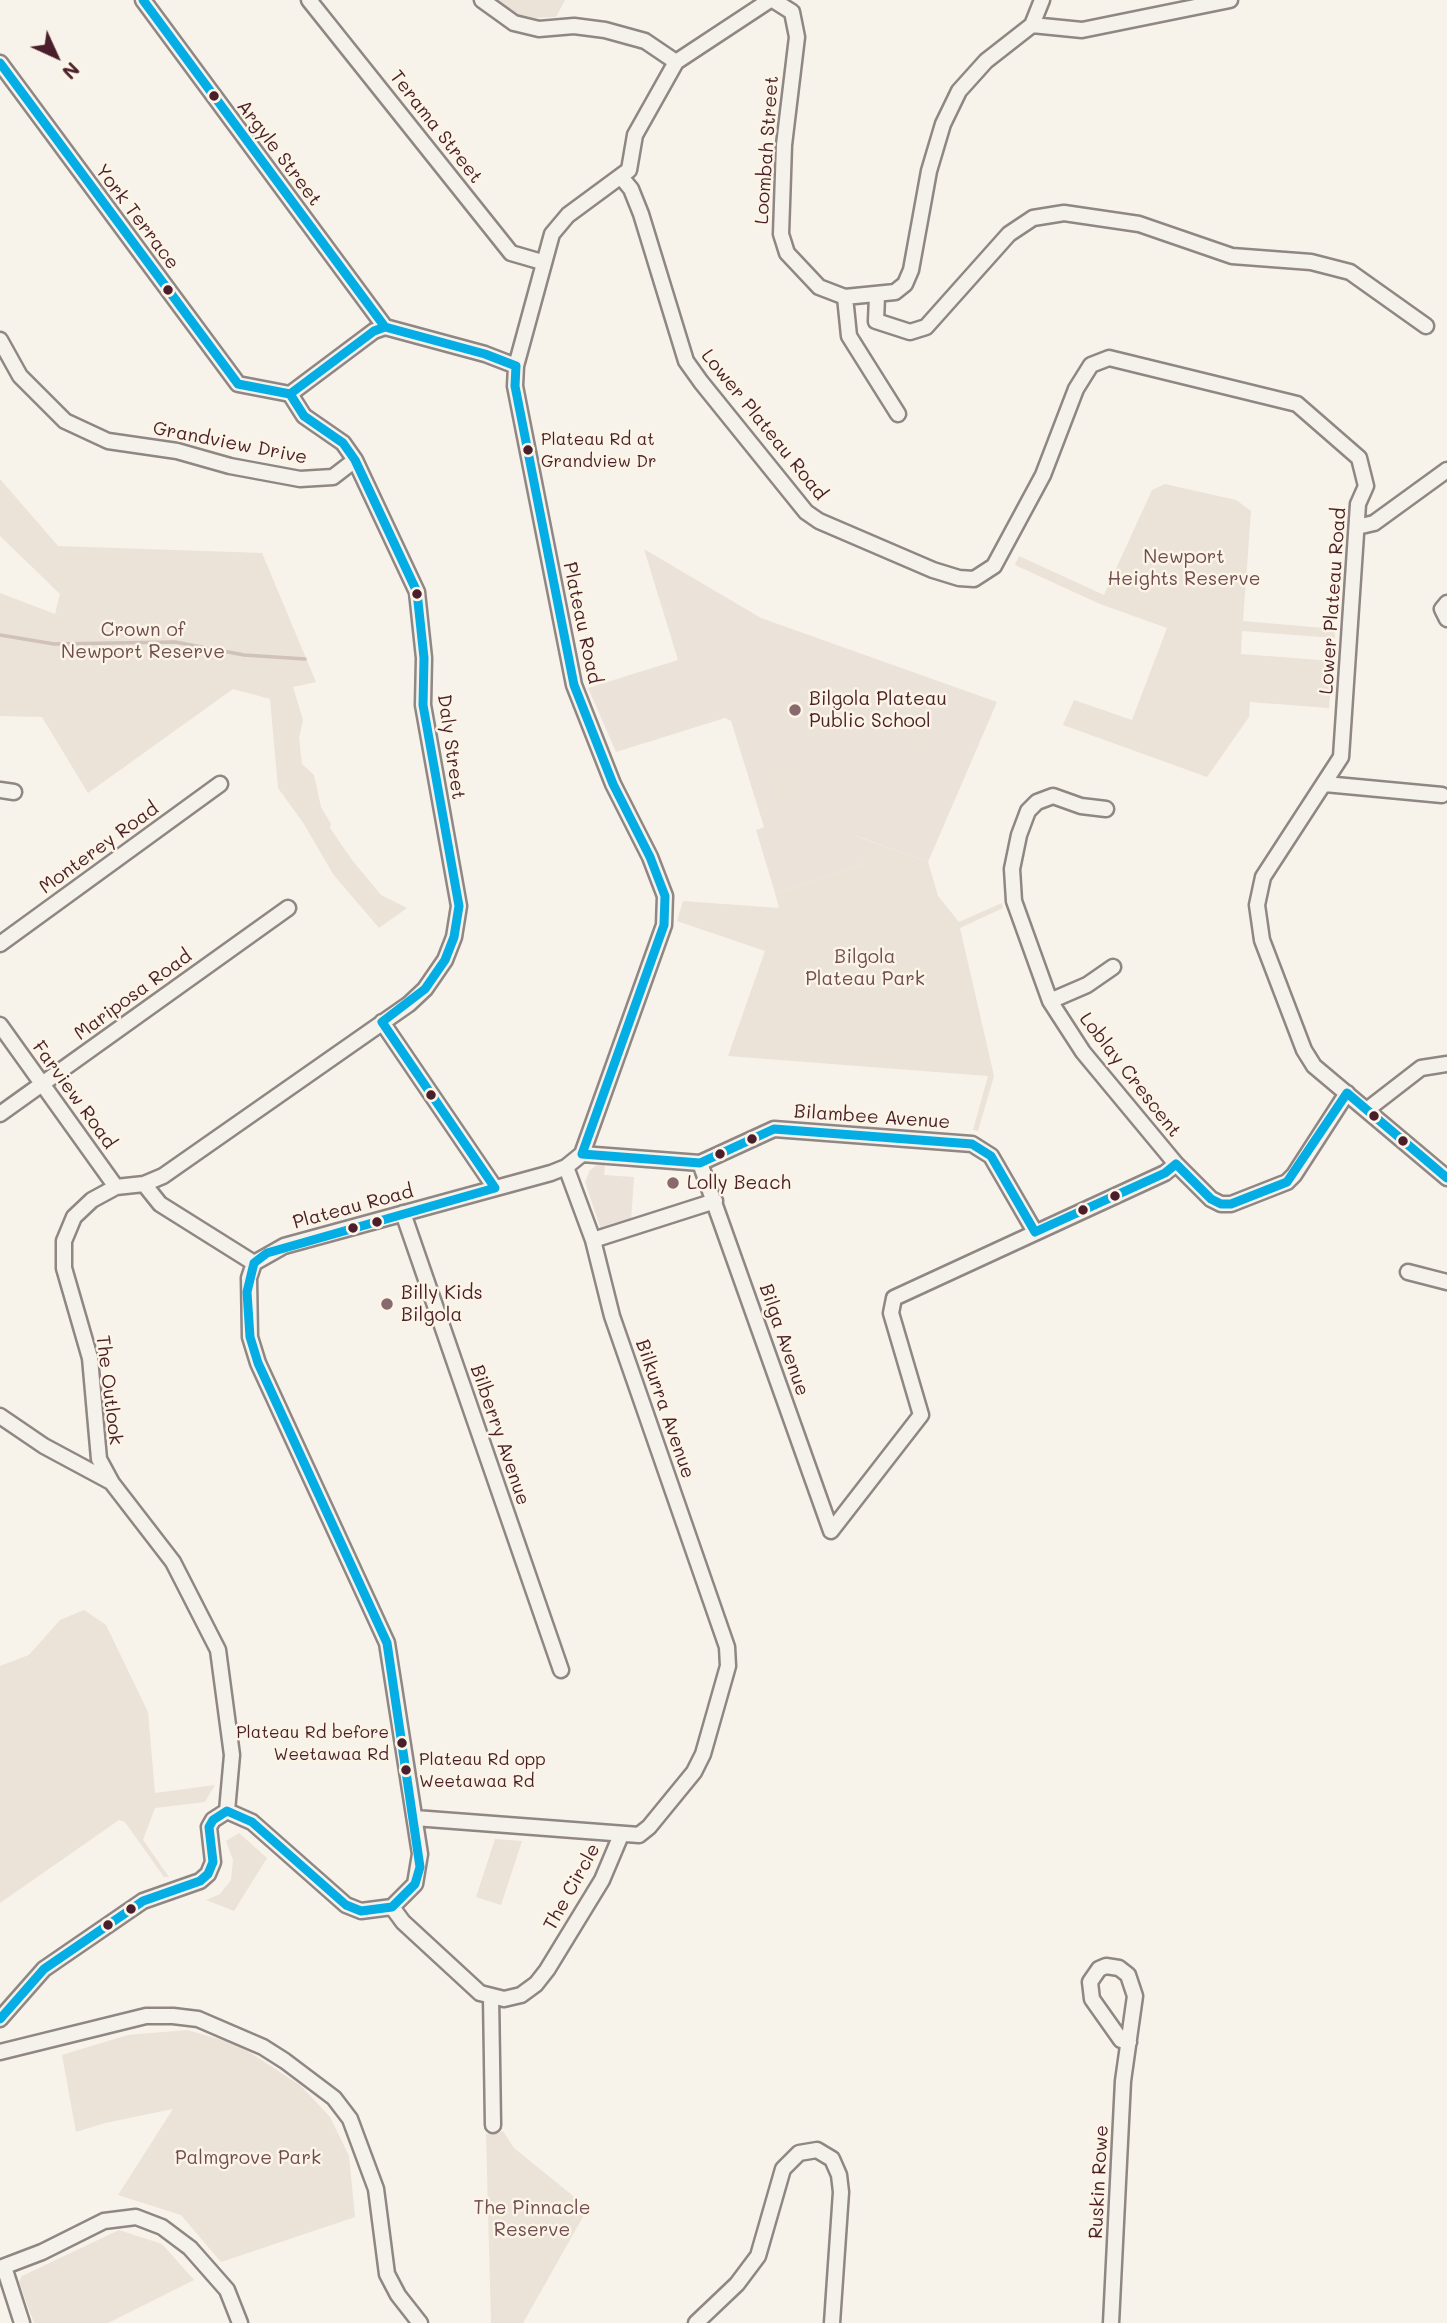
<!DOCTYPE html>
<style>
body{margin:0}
#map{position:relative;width:1447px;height:2323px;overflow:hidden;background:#f7f3ea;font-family:Mali,sans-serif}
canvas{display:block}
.north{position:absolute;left:21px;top:21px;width:70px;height:70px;-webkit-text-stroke:5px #fcf5e5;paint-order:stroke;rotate:135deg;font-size:19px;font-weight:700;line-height:28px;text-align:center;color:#4a1f2b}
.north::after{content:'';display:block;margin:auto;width:24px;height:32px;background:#4a1f2b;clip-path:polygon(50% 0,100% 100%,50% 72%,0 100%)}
</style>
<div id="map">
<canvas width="1447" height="2323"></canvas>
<div class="north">N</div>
</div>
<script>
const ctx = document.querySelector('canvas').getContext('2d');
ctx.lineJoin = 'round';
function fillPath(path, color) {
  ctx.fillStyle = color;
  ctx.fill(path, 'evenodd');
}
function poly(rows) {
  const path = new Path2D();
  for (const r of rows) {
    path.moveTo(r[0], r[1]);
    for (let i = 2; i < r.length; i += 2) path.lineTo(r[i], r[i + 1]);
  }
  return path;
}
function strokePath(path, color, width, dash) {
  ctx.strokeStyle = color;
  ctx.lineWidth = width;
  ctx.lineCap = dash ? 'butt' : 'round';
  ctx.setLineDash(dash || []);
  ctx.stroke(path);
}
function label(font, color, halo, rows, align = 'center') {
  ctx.font = font + ' Mali,sans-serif';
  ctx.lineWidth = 5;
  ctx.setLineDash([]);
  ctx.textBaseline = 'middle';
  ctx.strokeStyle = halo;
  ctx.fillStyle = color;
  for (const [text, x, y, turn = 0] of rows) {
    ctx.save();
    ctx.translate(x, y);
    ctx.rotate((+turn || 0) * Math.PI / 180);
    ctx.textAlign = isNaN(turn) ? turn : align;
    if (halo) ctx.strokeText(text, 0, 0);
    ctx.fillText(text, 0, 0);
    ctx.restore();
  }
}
const built = poly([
 [644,549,761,618,997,702,928,862,856,836,864,865,775,893,756,830,764,827,731,721,725,718,616,752,588,688,678,660],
 [597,1165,605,1165,604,1175,634,1177,631,1222,601,1230,585,1182,590,1170]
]);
const green = poly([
 [493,0,565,0,556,17,536,18,518,15],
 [0,479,58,546,262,553,316,682,293,687,303,720,299,738,302,764,314,775,321,807,331,824,330,828,352,860,381,895,407,908,379,928,333,874,304,824,278,788,270,699,233,689,88,793,42,717,0,716,0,593,55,614,60,594,0,536],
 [1165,484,1236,500,1251,511,1243,621,1335,629,1335,638,1242,631,1241,654,1333,661,1329,708,1250,702,1249,717,1207,777,1063,725,1074,700,1132,720,1167,628,1100,604,1015,565,1019,556,1104,595,1152,490],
 [909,691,931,707,925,715,903,698],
 [900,702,938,730,924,749,886,722],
 [793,763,804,799,782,806,771,770],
 [855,836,928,862,938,896,959,922,1002,903,1003,908,960,928,994,1076,978,1131,973,1130,988,1076,728,1056,765,951,677,921,683,901,779,908,775,893,864,865],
 [84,1610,106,1625,148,1712,155,1793,215,1785,205,1802,155,1808,143,1840,169,1877,164,1877,125,1822,119,1820,0,1903,0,1666,29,1655,60,1620],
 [239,1833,267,1858,234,1911,206,1900,220,1894,231,1880,233,1860,226,1841],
 [495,1839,522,1841,501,1905,476,1897],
 [187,2030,233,2043,251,2053,301,2086,330,2117,349,2156,355,2217,221,2262,181,2215,118,2195,173,2109,105,2123,76,2132,62,2055,128,2035],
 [503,2131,514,2148,588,2208,523,2323,491,2323,486,2134],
 [119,2230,162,2244,194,2280,108,2323,34,2323,19,2282,22,2276]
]);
const stream = poly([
 [0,635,54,644,175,642,244,655,305,659]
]);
const minor = poly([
 [143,0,385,327],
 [309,0,511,253,542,262],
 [482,0,514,23,539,29,574,26,605,30,645,41,676,62],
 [773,0,792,12,797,37,784,145,781,234,787,253,819,287,845,297,895,292,905,284,911,270,929,171,943,124,959,91,986,61,1032,25,1042,0],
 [1032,25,1082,30,1230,0],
 [0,63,238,384,290,394],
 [621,177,631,189,641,214,686,361,701,382,806,512,819,521,933,570,959,578,974,579,994,566,1043,475,1076,389,1091,365,1109,358,1297,404,1359,458,1366,486,1358,504,1341,757,1263,877,1257,905,1262,940,1304,1050,1314,1066,1447,1178],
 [877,296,876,321,910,332,926,327,1009,234,1033,218,1064,213,1139,224,1232,256,1311,262,1350,272,1426,326],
 [845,297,849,336,898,414],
 [0,340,20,376,65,421,108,441,177,451,230,466,300,479,333,477,355,460],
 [290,394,374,331,385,327,485,354,516,366],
 [1357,527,1374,523,1447,470],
 [1447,603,1442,609,1447,619],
 [1325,784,1442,795],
 [0,790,14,792],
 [1106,809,1081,806,1053,796,1037,802,1028,811,1019,835,1012,869,1014,901,1050,1001,1083,1052,1176,1164,1211,1199,1221,1204,1231,1204,1287,1182,1294,1175,1347,1093],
 [0,944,220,784],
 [1050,1001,1087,985,1113,967],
 [382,1022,495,1188],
 [0,1025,116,1187],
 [1368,1109,1421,1068,1447,1064],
 [0,1114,288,908],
 [582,1154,700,1163,774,1129,972,1144,991,1156,1035,1232],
 [700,1163,831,1531],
 [144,1184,160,1204,254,1263],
 [403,1213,561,1670],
 [593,1240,715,1201],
 [1408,1272,1447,1282],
 [0,1416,44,1446,111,1482],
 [831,1531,921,1415,891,1313,894,1298,1165,1173,1176,1164],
 [227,1811,232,1755,218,1650,173,1562,112,1483,99,1459,90,1358,64,1268,64,1241,74,1217,92,1200,116,1187,144,1184,163,1176,409,1004,425,989,445,960,454,937,459,906,423,705,424,658,417,592,355,460,343,443,304,416,290,394],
 [415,1818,639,1835,649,1827,694,1772,703,1754,728,1666,727,1647,612,1316,593,1240,566,1167],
 [392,1907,403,1922,480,1993,504,1999,521,1995,536,1984,547,1970,602,1880,621,1835],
 [491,1996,493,2125],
 [0,2019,44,1969,143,1901,200,1881,208,1874,213,1862,209,1827,213,1820,227,1811,252,1822,346,1905,361,1911,392,1907,415,1884,420,1854,387,1643,258,1363,250,1337,249,1278,254,1263,284,1246,551,1173,566,1167,582,1154,664,925,665,896,650,857,613,784,574,685,515,386,516,366,552,234,568,215,629,170,635,135,676,62,770,0],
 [0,2052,146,2016,173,2016,198,2019,263,2047,285,2061,334,2098,350,2119,376,2189,387,2274,398,2295,420,2323],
 [4,2267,22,2323],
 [0,2268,42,2252,104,2221,136,2217,162,2227,190,2248,227,2290,240,2323],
 [696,2323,737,2284,758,2256,783,2169,799,2153,817,2150,832,2159,839,2175,841,2192,832,2323],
 [1111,2323,1123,2081,1135,1996,1128,1975,1119,1968,1106,1966,1099,1969,1090,1982,1092,1999,1121,2040,1129,2042]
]);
const bus1 = poly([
 [143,0,385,327],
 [0,63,238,384,290,394],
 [290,394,374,331,385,327,485,354,516,366,515,386,574,685,613,784,650,857,665,896,664,925,582,1154,700,1163,774,1129,972,1144,991,1156,1035,1232,1165,1173,1176,1164,1211,1199,1221,1204,1231,1204,1287,1182,1347,1093,1447,1178],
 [0,2019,44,1969,143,1901,200,1881,208,1874,213,1862,209,1827,213,1820,227,1811,252,1822,346,1905,361,1911,392,1907,415,1884,420,1867,387,1643,258,1363,250,1337,247,1292,254,1263,267,1253,495,1188,382,1022,425,989,445,960,454,937,459,906,423,705,424,658,417,592,355,460,343,443,304,416,290,394]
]);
const markers = [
 [214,96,6,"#4a1f2b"],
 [168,290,6,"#4a1f2b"],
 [528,450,6,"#4a1f2b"],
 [417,594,6,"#4a1f2b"],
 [795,710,7,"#87696e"],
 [431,1095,6,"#4a1f2b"],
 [1374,1116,6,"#4a1f2b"],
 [752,1139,6,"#4a1f2b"],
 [1403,1141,6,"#4a1f2b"],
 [720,1154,6,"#4a1f2b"],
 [673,1183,7,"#87696e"],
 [1115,1196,6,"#4a1f2b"],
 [1083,1210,6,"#4a1f2b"],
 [377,1222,6,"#4a1f2b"],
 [353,1228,6,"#4a1f2b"],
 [387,1304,7,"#87696e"],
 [402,1743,6,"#4a1f2b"],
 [406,1770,6,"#4a1f2b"],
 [131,1909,6,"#4a1f2b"],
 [108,1925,6,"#4a1f2b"]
];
const busNames = [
 ["Plateau Rd at",541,440],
 ["Grandview Dr",541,462],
 ["Plateau Rd before",389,1733,"right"],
 ["Weetawaa Rd",389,1755,"right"],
 ["Plateau Rd opp",419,1760],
 ["Weetawaa Rd",419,1782]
];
const streetNames = [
 ["Terama Street",436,127,52],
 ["Loombah Street",767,150,-86],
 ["Argyle Street",279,153,53],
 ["York Terrace",137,217,53],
 ["Lower Plateau Road",764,425,51],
 ["Grandview Drive",230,443,11],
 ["Lower Plateau Road",1333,601,-86],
 ["Plateau Road",582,623,78],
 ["Daly Street",451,747,82],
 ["Monterey Road",99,848,-36],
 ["Mariposa Road",133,995,-36],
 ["Loblay Crescent",1130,1075,52],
 ["Farview Road",74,1095,54],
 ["Bilambee Avenue",872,1117,4],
 ["Plateau Road",353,1207,-15],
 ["Bilga Avenue",784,1340,71],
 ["The Outlook",109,1390,83],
 ["Bilkurra Avenue",665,1409,71],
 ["Bilberry Avenue",500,1435,71],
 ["The Circle",572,1887,-61],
 ["Ruskin Rowe",1099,2182,-87]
];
const parkNames = [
 ["Newport",1184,557],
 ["Heights Reserve",1184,579],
 ["Crown of",143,630],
 ["Newport Reserve",143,652],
 ["Bilgola",865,957],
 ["Plateau Park",865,979],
 ["Palmgrove Park",248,2158],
 ["The Pinnacle",532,2208],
 ["Reserve",532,2230]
];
const poiNames = [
 ["Bilgola Plateau",809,699],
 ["Public School",809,721],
 ["Lolly Beach",687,1183],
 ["Billy Kids",401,1293],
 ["Bilgola",401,1315]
];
fillPath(built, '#ebe3d9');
fillPath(green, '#ebe2d8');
strokePath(stream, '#d0c1ba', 3.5);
strokePath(minor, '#908684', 19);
strokePath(minor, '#f5f2ec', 14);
strokePath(bus1, '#04aee5', 9);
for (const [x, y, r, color] of markers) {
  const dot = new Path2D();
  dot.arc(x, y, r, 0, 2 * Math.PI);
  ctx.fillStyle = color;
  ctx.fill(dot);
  strokePath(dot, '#fcf5e5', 2.5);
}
label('17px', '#4a1f2b', '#fcf5e5', busNames, 'left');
label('19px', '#4a1f2b', '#fcf5e5', streetNames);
label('19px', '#704c53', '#fcf5e5', parkNames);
label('19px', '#4a1f2b', '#fcf5e5', poiNames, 'left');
</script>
